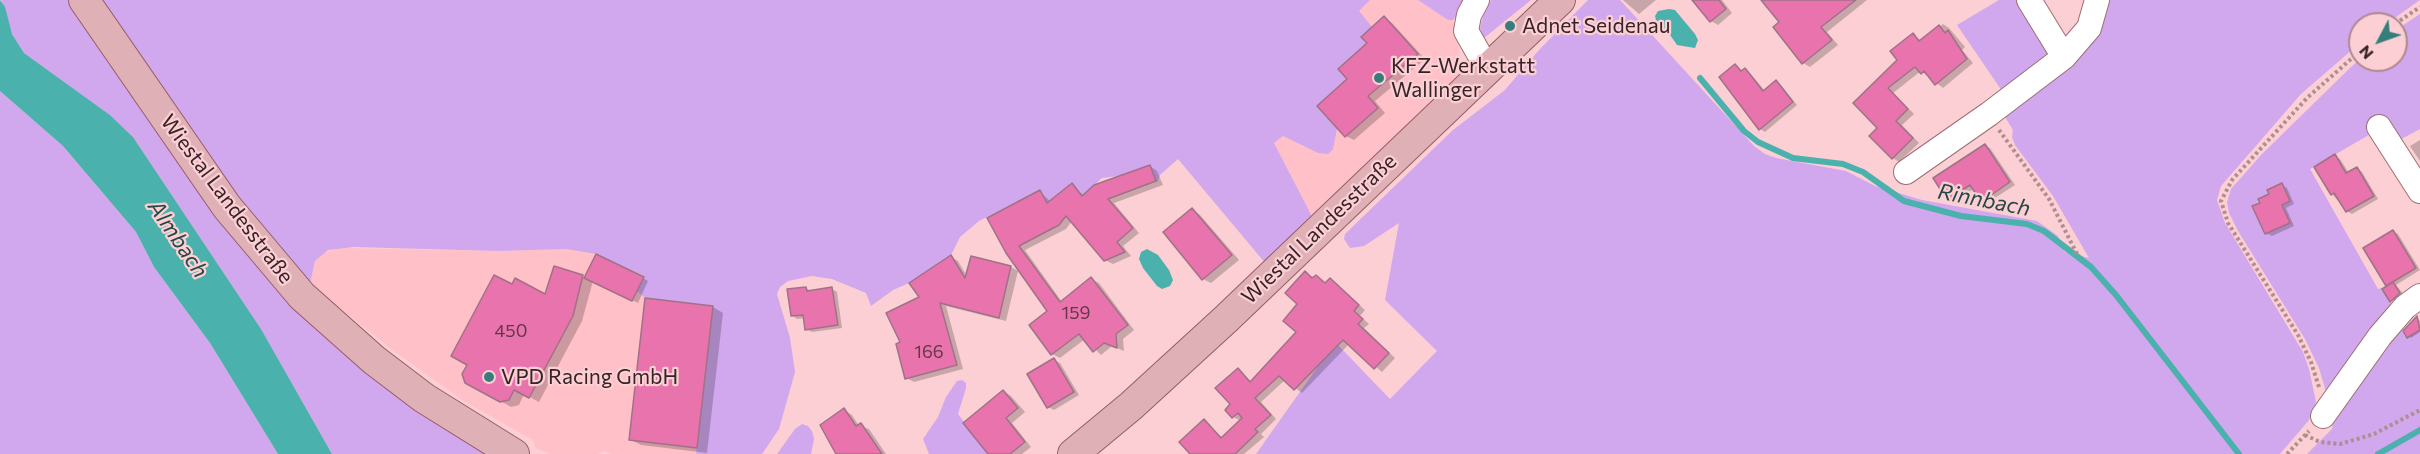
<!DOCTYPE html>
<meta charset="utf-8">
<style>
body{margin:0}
#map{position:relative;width:2420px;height:454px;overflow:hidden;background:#fbcfd3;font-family:Commissioner,sans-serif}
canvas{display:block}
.north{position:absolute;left:2348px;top:12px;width:60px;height:60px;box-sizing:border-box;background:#fbcfd3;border:2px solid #ad8a8e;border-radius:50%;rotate:229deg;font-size:16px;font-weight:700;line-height:24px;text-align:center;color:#372326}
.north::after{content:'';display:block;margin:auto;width:21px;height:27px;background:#367e7b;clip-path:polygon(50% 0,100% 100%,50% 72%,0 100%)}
</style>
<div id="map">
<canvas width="2420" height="454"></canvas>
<div class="north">N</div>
</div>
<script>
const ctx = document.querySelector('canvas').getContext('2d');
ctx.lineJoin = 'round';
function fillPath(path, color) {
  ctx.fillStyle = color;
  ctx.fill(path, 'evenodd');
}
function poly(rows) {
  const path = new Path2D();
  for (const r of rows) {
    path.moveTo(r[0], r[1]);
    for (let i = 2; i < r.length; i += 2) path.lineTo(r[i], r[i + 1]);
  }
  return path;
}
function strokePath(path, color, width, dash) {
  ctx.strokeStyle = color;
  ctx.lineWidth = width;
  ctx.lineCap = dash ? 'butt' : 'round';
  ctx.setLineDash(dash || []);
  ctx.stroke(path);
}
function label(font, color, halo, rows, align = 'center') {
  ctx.font = font + ' Commissioner,sans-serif';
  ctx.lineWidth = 4.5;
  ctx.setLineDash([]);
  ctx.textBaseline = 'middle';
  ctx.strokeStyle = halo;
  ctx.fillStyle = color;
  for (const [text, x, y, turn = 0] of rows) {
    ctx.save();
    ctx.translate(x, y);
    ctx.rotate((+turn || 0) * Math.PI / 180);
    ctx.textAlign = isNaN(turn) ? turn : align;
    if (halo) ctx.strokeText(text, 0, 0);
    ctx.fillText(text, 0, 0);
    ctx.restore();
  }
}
const built = poly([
 [1370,0,1418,0,1445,18,1453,20,1464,76,1311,223,1304,201,1274,143,1283,136,1304,147,1337,128,1347,79,1338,69,1366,43,1361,37,1359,11],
 [337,248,498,251,566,249,596,254,644,277,645,298,713,306,696,454,613,454,604,451,598,454,550,454,536,448,533,440,464,401,394,351,310,284,315,261,321,254]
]);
const green = poly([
 [1,0,1370,0,1359,11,1372,27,1361,37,1367,43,1338,69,1347,79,1333,149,1328,154,1318,153,1283,136,1274,143,1304,201,1311,215,1311,223,1266,264,1178,159,1160,175,1157,183,1150,165,1119,176,1102,178,1082,196,1071,183,1047,203,1040,190,979,221,960,237,951,255,909,283,893,290,871,306,866,293,832,279,812,276,788,281,780,287,777,294,790,338,795,372,779,429,762,454,696,454,713,306,645,298,637,291,644,276,596,254,566,249,498,251,354,247,328,250,315,261,310,284,302,296,507,454,332,454,261,329,133,137,110,115,24,53,12,34],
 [1418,0,1469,0,1453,20,1448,20],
 [1491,0,1531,0,1484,38,1480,28,1485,9],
 [1588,0,1620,0,1754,146,1765,154,1776,158,1846,171,1875,186,1922,200,2037,221,2058,236,2065,252,2089,258,2053,196,2015,145,2012,137,2013,130,2005,117,2092,42,2102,26,2106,0,2420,0,2386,24,2360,24,2360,43,2301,94,2221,186,2217,200,2225,223,2303,352,2309,369,2316,402,2309,420,2280,454,1256,454,1326,355,1337,344,1390,399,1437,351,1385,300,1399,223,1364,246,1350,248,1344,239,1345,234,1453,130,1505,90,1539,50],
 [1999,0,2022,0,2053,52,2002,91,1957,25],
 [2420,14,2420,129,2394,143,2374,132,2310,169,2378,289,2382,288,2392,305,2327,395,2319,368,2305,339,2238,231,2229,213,2227,202,2231,189,2262,154,2350,68,2360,59,2396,60,2396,30],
 [2282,183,2290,201,2282,205,2289,223,2265,234,2252,206,2260,203,2258,198,2269,194,2267,190],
 [0,91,63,146,136,232,154,267,210,343,278,454,0,454],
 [2398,324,2407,338,2420,330,2420,454,2307,454,2332,429,2334,416],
 [962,380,966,383,966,388,958,414,988,454,929,454,923,439,938,417,946,397,957,381],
 [802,424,808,426,812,431,814,439,811,454,777,454,795,429]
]);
const water = poly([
 [0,0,5,7,12,34,24,53,110,115,133,137,261,329,332,454,278,454,210,343,154,267,136,232,63,146,0,91],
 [1669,9,1675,10,1695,34,1698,40,1695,48,1677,45,1666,29,1657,24,1655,16,1658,11],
 [1147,249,1158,255,1169,270,1173,280,1170,286,1162,289,1157,286,1143,268,1139,259,1141,252]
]);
const shadow = poly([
 [1623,0,1656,0,1639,14],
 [1694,0,1722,0,1732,13,1718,25,1711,21],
 [1772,0,1867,0,1827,32,1838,45,1810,67,1803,63],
 [1384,18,1392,23,1425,59,1375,101,1385,113,1354,140,1346,136,1349,79],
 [1943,24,1949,28,1965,47,1962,50,1973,63,1943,88,1921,71,1893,93,1914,114,1902,125,1919,143,1899,162,1893,158,1879,128,1855,103,1899,60,1913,35,1922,41],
 [1735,66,1743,72,1750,73,1765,91,1776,82,1781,85,1797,105,1765,132,1760,129],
 [2420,140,2420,161,2410,146],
 [1985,145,1990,148,2015,185,1987,203,1974,189,1953,202,1948,199],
 [2335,156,2340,159,2349,173,2357,168,2362,172,2378,199,2352,214,2347,211,2332,194],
 [1150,166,1157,171,1163,185,1114,203,1139,233,1123,246,1131,256,1113,264,1105,260,1072,221,1066,229,1025,250,1062,302,1091,279,1099,283,1134,330,1123,339,1124,351,1112,346,1101,355,1085,339,1060,358,1052,354,1031,325,1049,311,1007,252,1040,192,1051,202,1072,185,1084,196],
 [2282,185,2287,188,2294,204,2286,208,2294,226,2272,236,2266,233,2254,207],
 [1193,210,1200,215,1239,260,1211,283,1203,279],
 [2393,231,2398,234,2420,270,2396,285,2405,296,2397,304,2384,290,2389,286,2387,285],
 [951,257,958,261,967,276,1011,267,1018,271,1006,321,946,306,963,369,914,382,907,378,902,343,921,297],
 [555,268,586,278,643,278,648,281,638,303,593,281,582,321,539,402,524,394,519,405,511,407,467,382,512,286,546,296],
 [1305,273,1327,284,1330,280,1337,284,1365,310,1360,316,1369,324,1364,328,1395,358,1382,372,1349,344,1302,393,1285,380,1261,402,1276,419,1261,434,1264,437,1244,454,1192,454,1204,421,1223,438,1241,421,1233,417,1232,404,1238,370,1252,382,1298,332,1299,304],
 [806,288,812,292,832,289,837,292,842,328,812,332,806,329,805,318,797,319,792,315],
 [713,307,723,313,707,453,641,445,631,440],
 [2417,318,2420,321,2420,332,2411,338,2405,332],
 [1054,360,1060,363,1079,395,1054,410,1048,407],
 [1003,391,1011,396,1025,412,1012,423,1031,447,1022,454,990,454],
 [844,410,852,415,859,426,869,429,886,454,840,454]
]);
const stream = poly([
 [1700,78,1744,131,1758,142,1793,158,1843,164,1863,172,1904,201,1961,216,2027,224,2044,231,2091,267,2116,295,2239,454],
 [2378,454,2420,430]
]);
const building = poly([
 [1692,0,1719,0,1726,9,1710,22,1692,0],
 [1761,0,1856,0,1821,27,1832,40,1802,64,1773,27,1779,22,1761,0],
 [1384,16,1418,54,1368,96,1378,108,1345,137,1317,106,1347,79,1338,69,1367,43,1361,37,1384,16],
 [1939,25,1945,33,1948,30,1967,59,1935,85,1924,71,1921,74,1915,67,1888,88,1908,109,1896,121,1913,138,1892,159,1869,136,1877,128,1853,103,1897,60,1890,51,1913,33,1919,41,1939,25],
 [1735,64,1741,71,1745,68,1763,91,1776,80,1793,102,1759,130,1719,77,1735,64],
 [1985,144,2010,182,1981,202,1970,185,1947,200,1933,178,1985,144],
 [2335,154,2346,173,2357,167,2374,196,2346,212,2334,193,2331,195,2314,167,2335,154],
 [1150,165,1156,181,1108,199,1133,228,1117,242,1125,252,1104,261,1066,216,1059,225,1019,246,1060,302,1091,277,1128,325,1116,334,1117,348,1104,343,1093,352,1079,334,1051,355,1029,325,1047,311,1006,253,987,218,1040,190,1047,203,1072,183,1082,196,1094,185,1150,165],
 [2282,183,2290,201,2282,205,2290,223,2265,234,2252,206,2260,203,2258,199,2269,194,2267,190,2282,183],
 [1192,208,1232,255,1202,280,1163,232,1192,208],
 [2393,230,2416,268,2386,286,2363,248,2393,230],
 [596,254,644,277,632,301,584,278,596,254],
 [951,255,965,278,971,256,1011,266,999,318,940,303,957,365,905,379,896,344,900,342,886,313,919,297,909,283,951,255],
 [554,266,583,275,573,316,529,398,514,390,509,400,500,402,465,383,462,374,467,365,451,356,494,275,512,284,515,278,545,294,554,266],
 [1305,271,1312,278,1316,275,1325,283,1330,278,1359,305,1354,311,1363,319,1358,324,1389,353,1374,369,1343,340,1294,390,1279,376,1255,398,1271,415,1255,429,1258,432,1235,454,1190,454,1179,442,1204,419,1221,438,1242,418,1238,413,1232,418,1225,410,1230,404,1215,388,1238,368,1250,382,1296,332,1283,321,1297,304,1285,293,1305,271],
 [2393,282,2400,293,2390,302,2382,289,2393,282],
 [806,287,807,291,832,287,838,325,805,330,803,315,791,316,787,289,806,287],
 [645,298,713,306,697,448,629,440,645,298],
 [2417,316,2420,330,2407,338,2403,331,2417,316],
 [1054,358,1074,392,1047,408,1027,374,1054,358],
 [1003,390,1018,408,1006,418,1025,442,1010,454,988,454,963,423,1003,390],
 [844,408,856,426,861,423,882,454,836,454,820,425,844,408]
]);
const path = poly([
 [2395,24,2420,7],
 [1999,130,2049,199,2077,254],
 [2319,387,2311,362,2298,335,2228,223,2221,201,2232,180,2307,98,2360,51],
 [2305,435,2320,442,2340,444,2374,434,2420,410],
 [2287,454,2309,431]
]);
const minor = poly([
 [1477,0,1469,15,1466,31,1487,68],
 [2029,0,2064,57],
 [2379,127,2420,191],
 [1906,172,1989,114,2064,57,2089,28,2097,0],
 [2323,416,2380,336,2405,307,2420,296]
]);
const major = poly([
 [84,0,227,207,302,296,374,360,424,398,514,454],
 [1073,454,1131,406,1226,319,1560,0]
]);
const markers = [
 [1510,26,6,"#367e7b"],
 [1379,78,6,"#367e7b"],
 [489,377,6,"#367e7b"]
];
const numberNames = [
 ["159",1076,313],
 ["450",511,331],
 ["166",929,352]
];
const poiNames = [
 ["Adnet Seidenau",1522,26],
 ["KFZ-Werkstatt",1391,66],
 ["Wallinger",1391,90],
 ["VPD Racing GmbH",501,377]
];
const streetNames = [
 ["Wiestal Landesstraße",227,199,53],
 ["Wiestal Landesstraße",1319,229,-44]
];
const waterNames = [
 ["Rinnbach",1984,200,11],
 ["Almbach",178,239,56]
];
fillPath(built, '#ffc0c8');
fillPath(green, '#d1a7ee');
fillPath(water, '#4ab1ac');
fillPath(shadow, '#0003');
strokePath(stream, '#4ab1ac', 6);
fillPath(building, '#e873ad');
strokePath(building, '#9f7286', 1.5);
strokePath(minor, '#9e6e74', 26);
strokePath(major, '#975c65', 32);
strokePath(path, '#b08d90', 4, [3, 3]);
strokePath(minor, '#fff', 24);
strokePath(major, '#e0b0b7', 30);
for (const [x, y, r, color] of markers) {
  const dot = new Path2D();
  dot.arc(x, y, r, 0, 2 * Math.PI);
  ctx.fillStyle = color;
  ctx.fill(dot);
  strokePath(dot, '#fbcfd3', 2);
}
label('18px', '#633748', null, numberNames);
label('21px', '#372326', '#fbcfd3', poiNames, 'left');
label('21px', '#372326', '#fbcfd3', streetNames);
label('italic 22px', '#274745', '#fbcfd3', waterNames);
</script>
